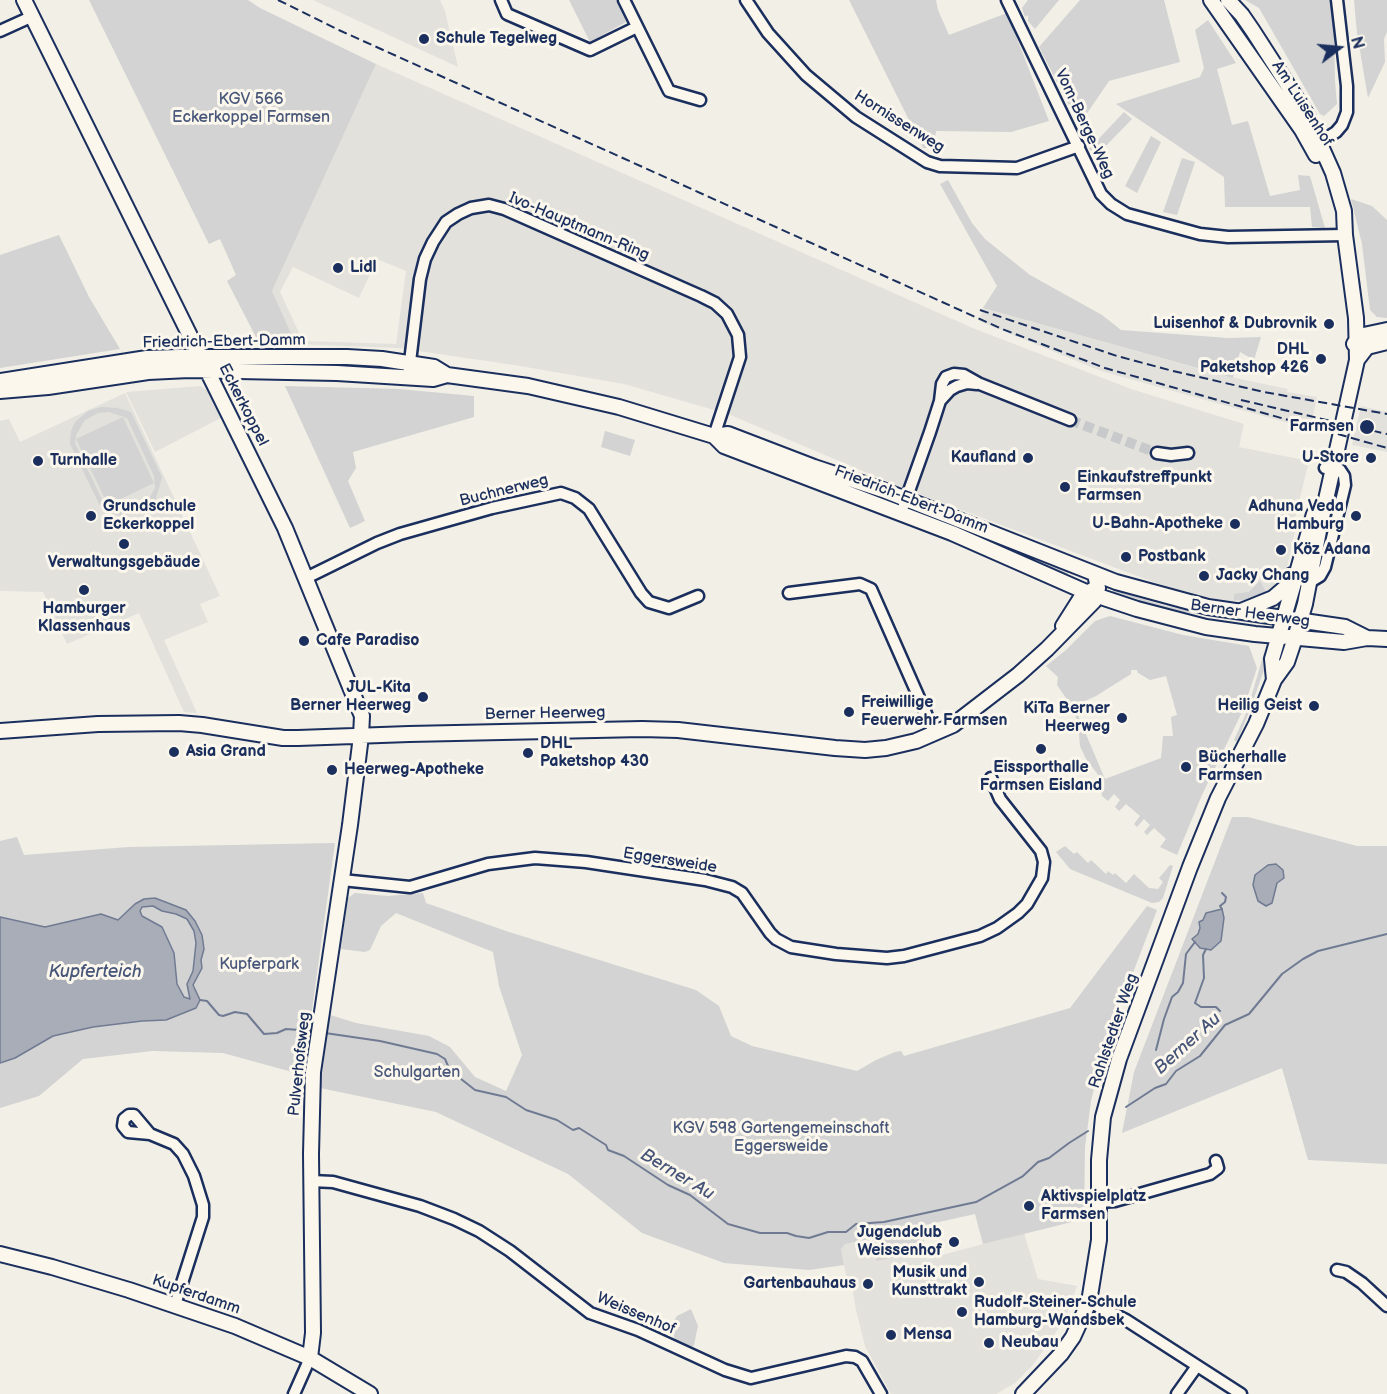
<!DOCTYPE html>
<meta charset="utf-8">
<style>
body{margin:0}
#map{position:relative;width:1387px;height:1394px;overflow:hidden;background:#f2efe6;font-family:"Balsamiq Sans",sans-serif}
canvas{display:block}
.north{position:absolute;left:1309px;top:18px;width:60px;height:60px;-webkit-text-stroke:4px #fbf7ec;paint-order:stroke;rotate:74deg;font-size:16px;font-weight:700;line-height:24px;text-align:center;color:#1b2f5e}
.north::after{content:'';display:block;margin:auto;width:21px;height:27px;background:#1b2f5e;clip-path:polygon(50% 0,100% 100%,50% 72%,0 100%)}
</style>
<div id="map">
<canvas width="1387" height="1394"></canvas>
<div class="north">N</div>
</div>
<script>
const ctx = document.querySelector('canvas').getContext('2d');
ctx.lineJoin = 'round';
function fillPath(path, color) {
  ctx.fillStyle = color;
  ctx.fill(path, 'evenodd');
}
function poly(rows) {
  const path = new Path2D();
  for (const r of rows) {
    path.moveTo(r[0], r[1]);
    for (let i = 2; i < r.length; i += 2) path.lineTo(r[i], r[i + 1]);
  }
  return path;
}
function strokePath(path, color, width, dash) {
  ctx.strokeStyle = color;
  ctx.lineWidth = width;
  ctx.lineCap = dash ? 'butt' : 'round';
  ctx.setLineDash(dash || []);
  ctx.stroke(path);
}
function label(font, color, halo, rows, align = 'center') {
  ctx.font = font + ' "Balsamiq Sans",sans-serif';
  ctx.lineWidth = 6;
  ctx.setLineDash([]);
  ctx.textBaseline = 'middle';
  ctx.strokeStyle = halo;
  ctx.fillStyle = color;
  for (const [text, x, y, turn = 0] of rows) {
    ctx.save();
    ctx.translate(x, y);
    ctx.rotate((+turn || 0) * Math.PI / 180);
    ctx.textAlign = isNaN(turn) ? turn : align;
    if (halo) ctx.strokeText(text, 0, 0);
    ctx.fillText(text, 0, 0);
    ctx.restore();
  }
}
const built = poly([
 [313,0,440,0,445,11,458,67],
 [376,64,975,329,1131,389,1244,424,1239,447,1309,461,1295,518,1296,526,1285,577,1277,586,1244,602,1235,603,1180,592,903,488,728,414,624,384,514,365,398,348,296,344,272,291],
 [377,259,406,271,396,344,303,341,280,292,293,267,359,298],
 [983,308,1221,375,1288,389,1287,392,1317,397,1310,429,1101,371,979,321],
 [200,386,207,390,221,418,155,452,126,392],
 [125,393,220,596,200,604,208,622,164,640,197,713,184,712,139,613,67,644,43,592,0,591,0,421,9,419,20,442],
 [1361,406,1387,412,1387,452,1352,445],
 [1024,1233,1038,1279,1077,1286,1067,1314,1050,1342,1031,1367,1015,1383,996,1394,891,1394,865,1346,856,1310,851,1280,846,1276,841,1248,845,1244,870,1239,876,1261,926,1252,927,1259]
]);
const green = poly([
 [89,0,248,0,260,8,376,64,272,291,296,344,258,341,227,281,236,275,220,239,209,244],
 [569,0,616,0,626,22,590,42],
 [849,0,936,0,938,10,949,35,1007,13,1049,121,1011,132,936,131,934,148,923,148],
 [1028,0,1059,0,1035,29,1028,21,1028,15,1025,17,1022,8],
 [1080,0,1164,0,1180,62,1109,81,1079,125,1039,47],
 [1245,0,1333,0,1335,81,1337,104,1324,116,1320,114,1259,8],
 [1354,0,1387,0,1387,32,1384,39,1385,62,1368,98,1357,33],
 [1208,20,1236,63,1217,69,1232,125,1248,121,1270,196,1300,190,1298,175,1310,176,1325,228,1312,227,1310,207,1225,207,1224,177,1116,104,1200,77,1204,68,1195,30],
 [1124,112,1132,119,1097,155,1089,149],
 [1151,136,1161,142,1137,193,1125,186],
 [1182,158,1195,162,1177,215,1163,212],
 [948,180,972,223,985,239,1030,275,1102,315,1121,330,1228,338,1261,337,1254,360,1240,352,1233,378,983,308,997,286,940,184],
 [1351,199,1372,206,1387,220,1387,318,1377,317,1370,310,1362,244],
 [59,235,89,297,120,349,0,368,0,255],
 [279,360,380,364,381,366,346,365,334,368,239,365,261,364],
 [285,386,399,389,474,396,474,417,353,452,356,468,348,481,365,521,350,528],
 [101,407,118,408,131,412,162,477,156,499,139,512,122,516,112,514,101,508,70,444,71,431,75,422,88,411],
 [109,412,127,418,154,476,155,488,150,497,144,503,127,511,117,510,104,504,75,443,76,435,85,420,98,413],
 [123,417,154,483,108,505,76,439],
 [605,431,635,440,630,456,601,447],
 [922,511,1072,570,1064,577,920,516],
 [1260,581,1266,592,1243,600,1234,600,1234,594,1249,592],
 [1105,591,1117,591,1166,606,1207,614,1262,619,1260,622,1230,619,1138,605],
 [1110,616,1183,635,1249,646,1257,668,1243,710,1202,795,1177,855,1160,847,1166,839,1154,828,1147,835,1144,832,1150,825,1144,819,1137,827,1134,824,1140,816,1126,804,1119,811,1115,807,1120,800,1114,794,1108,801,1102,796,1099,776,1086,759,1080,746,1078,722,1068,701,1057,685,1058,677,1046,666,1066,650,1095,621],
 [1131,670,1137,670,1138,673,1150,680,1166,676,1177,715,1171,717,1173,736,1163,736,1161,758,1105,779,1074,706,1096,696,1131,674],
 [1264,653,1267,653,1264,670,1249,712,1237,742,1234,740,1247,711],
 [1232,817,1248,817,1357,846,1387,846,1387,1164,1308,1160,1282,1068,1122,1133,1134,1072],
 [1268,865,1284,878,1277,883,1255,875],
 [17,837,24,855,129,847,335,843,303,1075,223,1053,152,1051,83,1059,39,1096,0,1108,0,1063,15,1058,52,1036,93,1027,142,1021,166,1020,200,1000,193,985,202,968,201,960,204,948,195,921,186,910,155,898,135,904,118,920,101,914,45,927,0,917,0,841],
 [1065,846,1074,854,1077,852,1088,863,1091,860,1106,874,1108,871,1113,875,1115,873,1126,883,1134,874,1149,888,1158,889,1163,882,1159,878,1170,865,1173,866,1163,898,1159,902,1152,903,1070,869,1056,852],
 [355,893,388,896,423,893,426,903,509,932,696,990,719,1006,731,1036,752,1046,857,1071,876,1060,895,1052,901,1051,904,1056,1070,1008,1147,906,1157,910,1103,1051,1091,1101,1085,1147,1084,1219,983,1244,975,1214,921,1226,926,1252,876,1261,873,1242,870,1239,845,1244,841,1249,844,1265,809,1270,724,1263,642,1233,568,1174,436,1112,320,1088,330,1015,356,1023,429,1036,450,1047,475,1077,506,1091,522,1055,499,986,493,952,396,913,381,926,370,950,365,952,341,949,348,898],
 [153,906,162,911,176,914,187,919,194,931,196,943,193,971,187,984,191,1000,184,997,177,984,174,953,162,928,142,916,139,911,142,907],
 [691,1309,698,1326,694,1345,692,1347,675,1341,673,1330,675,1324,673,1322,677,1316]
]);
const water = poly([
 [1276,864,1283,870,1284,878,1277,883,1272,903,1266,906,1258,901,1253,885,1255,875,1268,865,1276,864],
 [155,898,186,910,195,921,202,935,204,949,201,960,202,968,193,985,200,1000,196,1008,166,1020,142,1021,93,1027,53,1036,15,1058,0,1063,0,917,45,927,101,914,118,920,135,904,144,899,155,898],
 [153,906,162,911,176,914,187,919,194,931,196,943,193,971,187,984,190,999,184,997,177,984,174,953,162,927,142,916,140,911,142,907,153,906],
 [1222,909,1224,918,1221,941,1211,950,1200,948,1192,939,1198,934,1200,928,1199,922,1203,920,1206,913,1222,909]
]);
const stream = poly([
 [1222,893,1226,897,1225,902,1220,906,1222,909],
 [1206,949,1203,955,1204,978,1195,1003,1201,1007,1216,1007,1220,1011],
 [200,1000,207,1001,219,1015,223,1016,235,1012,247,1014,264,1034,277,1033,286,1029,313,1031],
 [325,1033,380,1041,437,1054,445,1059,449,1068,456,1075,475,1090,506,1097,526,1110,557,1120,573,1130,579,1128,606,1145,608,1150,624,1156,668,1185,690,1195,728,1224,760,1233,787,1233,796,1236,809,1238,828,1232,846,1232,856,1224,884,1222,976,1202,1023,1176,1038,1162,1049,1158,1069,1143,1088,1131],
 [1156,1050,1164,1019,1172,997,1178,992,1183,983,1186,954,1195,942],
 [1126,1107,1155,1088,1166,1084,1176,1071,1200,1056,1225,1025,1249,1014,1282,974,1303,959,1318,951,1387,934]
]);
const streetTunnel = poly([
 [1070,420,1157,453]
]);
const street = poly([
 [501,0,507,14,590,50,637,27],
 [624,0,669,91,700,100],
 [746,0,768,33,806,75,856,117,927,162,940,166,1017,168,1079,146],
 [1007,0,1101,194,1111,204,1127,214,1200,234,1228,237,1345,235],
 [0,31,33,16],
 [1314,146,1336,132,1342,125,1347,112,1347,86,1337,0],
 [409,370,420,279,425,259,433,242,446,222,458,214,471,208,489,205,504,209,701,296,715,303,727,314,738,335,740,357,714,436],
 [940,401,950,390,957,386,967,383,977,384],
 [1157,453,1171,455,1188,453],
 [904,505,930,432,940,401,942,384,946,377,954,374,964,375,980,384,1070,420],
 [306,578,377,543,400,534,492,508,561,493,575,498,589,509,641,593,649,602,669,608,698,596],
 [1310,582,1320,576,1325,567,1345,485,1344,476,1340,470,1334,466,1325,468],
 [789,593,860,584,871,589,935,734],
 [342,880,410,887,488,864,535,858,586,862,705,880,732,887,742,893,770,933,776,939,791,947,836,954,887,958,904,956,980,936,997,928,1018,913,1027,904,1042,878,1044,862,1041,851,1000,799,991,778],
 [150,1134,128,1132,123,1126,124,1119,129,1115,134,1115,150,1134,174,1144,183,1154,194,1176,203,1205,203,1217,175,1305],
 [311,1181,333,1182,420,1206,454,1219,479,1231,510,1251,590,1313,638,1330,725,1370,751,1378,846,1356,855,1357,862,1361,881,1394],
 [1099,1202,1115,1201,1210,1174,1218,1168,1216,1161],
 [1337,1270,1346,1272,1362,1283,1387,1306],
 [1089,1302,1126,1320,1241,1394],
 [294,1394,310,1358],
 [1177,1394,1197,1366]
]);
const secondary = poly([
 [24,0,285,528,362,716,361,736,350,825,313,1072,311,1154,313,1333,310,1358],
 [1211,0,1302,130,1316,155],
 [1228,0,1242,15,1253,31,1307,115,1333,173,1344,211,1345,235,1356,318,1357,360],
 [1354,344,1359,336,1387,330],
 [0,381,147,358,179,357,347,357,382,359,434,367,447,375,528,386,619,407,714,436,728,434,814,467,883,490,1116,582,1208,607,1345,627,1367,638],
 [0,391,48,387,148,372,189,370,337,373,433,379,447,375],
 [714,436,724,446,952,533,1086,592,1137,609,1206,627,1255,634,1344,642,1367,638,1387,639],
 [1241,611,1273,598,1287,586,1292,575],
 [1063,626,1082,596,1094,589],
 [1274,680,1272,659,1314,514],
 [0,731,98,724,179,723,202,725,283,738,298,738,409,734,642,729,678,730,835,748,865,750,886,748,916,741,953,725,1018,675,1047,649,1094,601,1098,588,1095,574],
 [0,1254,52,1267,129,1290,235,1326,310,1358,370,1394],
 [1023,1394,1061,1354,1073,1337,1089,1302,1099,1240,1099,1160,1103,1117,1119,1059,1190,867,1218,798,1256,724,1274,680,1287,662,1295,638,1305,604,1319,531,1357,360,1367,347,1387,342]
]);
const rail = poly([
 [278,0,341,31,1002,329,1105,368,1387,448],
 [980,310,1117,356,1169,370,1264,392,1387,414],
 [1241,400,1387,434]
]);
const markers = [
 [424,39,6,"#1b2f5e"],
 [338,268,6,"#1b2f5e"],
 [1329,324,6,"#1b2f5e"],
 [1321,359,6,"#1b2f5e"],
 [1367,427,8,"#1b2f5e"],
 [1028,458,6,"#1b2f5e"],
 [1371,458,6,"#1b2f5e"],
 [38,461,6,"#1b2f5e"],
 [1065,487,6,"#1b2f5e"],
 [91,516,6,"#1b2f5e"],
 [1356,516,6,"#1b2f5e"],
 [1235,524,6,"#1b2f5e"],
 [124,544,6,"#1b2f5e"],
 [1281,550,6,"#1b2f5e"],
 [1126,557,6,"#1b2f5e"],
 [1204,576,6,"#1b2f5e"],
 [84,590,6,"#1b2f5e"],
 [304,641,6,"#1b2f5e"],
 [423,697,6,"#1b2f5e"],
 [1314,706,6,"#1b2f5e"],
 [849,712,6,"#1b2f5e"],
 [1122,718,6,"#1b2f5e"],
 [1041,749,6,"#1b2f5e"],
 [174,752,6,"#1b2f5e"],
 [528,753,6,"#1b2f5e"],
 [1186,767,6,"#1b2f5e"],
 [332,770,6,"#1b2f5e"],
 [1029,1206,6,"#1b2f5e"],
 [954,1242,6,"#1b2f5e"],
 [979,1282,6,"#1b2f5e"],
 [868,1284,6,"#1b2f5e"],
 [962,1312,6,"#1b2f5e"],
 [891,1335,6,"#1b2f5e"],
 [989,1343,6,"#1b2f5e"]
];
const poiNames = [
 ["Schule Tegelweg",436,39],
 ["Lidl",350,268],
 ["Luisenhof & Dubrovnik",1317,324,"right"],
 ["DHL",1309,350,"right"],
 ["Paketshop 426",1309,368,"right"],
 ["Farmsen",1354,427,"right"],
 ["Kaufland",1016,458,"right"],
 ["U-Store",1359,458,"right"],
 ["Turnhalle",50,461],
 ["Einkaufstreffpunkt",1077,478],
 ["Farmsen",1077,496],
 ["Grundschule",103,507],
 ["Eckerkoppel",103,525],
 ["Adhuna Veda",1344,507,"right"],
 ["Hamburg",1344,525,"right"],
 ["U-Bahn-Apotheke",1223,524,"right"],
 ["Köz Adana",1293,550],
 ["Postbank",1138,557],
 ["Verwaltungsgebäude",124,563,"center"],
 ["Jacky Chang",1216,576],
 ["Hamburger",84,609,"center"],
 ["Klassenhaus",84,627,"center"],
 ["Cafe Paradiso",316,641],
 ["JUL-Kita",411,688,"right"],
 ["Berner Heerweg",411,706,"right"],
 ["Freiwillige",861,703],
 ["Feuerwehr Farmsen",861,721],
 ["Heilig Geist",1302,706,"right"],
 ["KiTa Berner",1110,709,"right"],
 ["Heerweg",1110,727,"right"],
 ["DHL",540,744],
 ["Paketshop 430",540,762],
 ["Asia Grand",186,752],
 ["Bücherhalle",1198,758],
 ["Farmsen",1198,776],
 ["Eissporthalle",1041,768,"center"],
 ["Farmsen Eisland",1041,786,"center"],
 ["Heerweg-Apotheke",344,770],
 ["Aktivspielplatz",1041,1197],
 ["Farmsen",1041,1215],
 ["Jugendclub",942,1233,"right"],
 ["Weissenhof",942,1251,"right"],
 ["Musik und",967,1273,"right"],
 ["Kunsttrakt",967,1291,"right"],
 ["Gartenbauhaus",856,1284,"right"],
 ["Rudolf-Steiner-Schule",974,1303],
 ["Hamburg-Wandsbek",974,1321],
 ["Mensa",903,1335],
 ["Neubau",1001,1343]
];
const parkNames = [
 ["KGV 566",251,100],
 ["Eckerkoppel Farmsen",251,118],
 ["Kupferpark",259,965],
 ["Schulgarten",417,1073],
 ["KGV 598 Gartengemeinschaft",781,1129],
 ["Eggersweide",781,1147]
];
const streetNames = [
 ["Am Luisenhof",1302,104,57],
 ["Hornissenweg",899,122,32],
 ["Vom-Berge-Weg",1084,124,65],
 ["Ivo-Hauptmann-Ring",579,227,23],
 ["Friedrich-Ebert-Damm",224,342,-1],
 ["Eckerkoppel",243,405,63],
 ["Buchnerweg",504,491,-14],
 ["Friedrich-Ebert-Damm",911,500,21],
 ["Berner Heerweg",1250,614,8],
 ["Berner Heerweg",545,714,-1],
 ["Eggersweide",670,861,9],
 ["Rahlstedter Weg",1114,1031,-71],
 ["Pulverhofsweg",300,1064,-84],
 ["Kupferdamm",196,1295,19],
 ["Weissenhof",636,1314,23]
];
const waterNames = [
 ["Kupferteich",95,972],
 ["Berner Au",1188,1044,-42],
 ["Berner Au",677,1175,31]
];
fillPath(built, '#e2e1dc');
fillPath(green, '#d2d3d2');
fillPath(water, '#a9adb7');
strokePath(water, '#707b93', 1.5);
strokePath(stream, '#707b93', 2);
strokePath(streetTunnel, '#c7c9cb', 10, [10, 5]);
strokePath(street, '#1b2f5e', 15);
strokePath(secondary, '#1b2f5e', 18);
strokePath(street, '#fbf7ec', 10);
strokePath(secondary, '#fbf7ec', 14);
strokePath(rail, '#1b2f5e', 2, [9, 4.5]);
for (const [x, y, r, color] of markers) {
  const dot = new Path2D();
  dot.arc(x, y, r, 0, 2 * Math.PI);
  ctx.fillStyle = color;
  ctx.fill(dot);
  strokePath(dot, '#fbf7ec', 2);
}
label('bold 16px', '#1b2f5e', '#fbf7ec', poiNames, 'left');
label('16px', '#49587b', '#fbf7ec', parkNames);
label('16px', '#1b2f5e', '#fbf7ec', streetNames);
label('italic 18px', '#465579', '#fbf7ec', waterNames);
</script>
